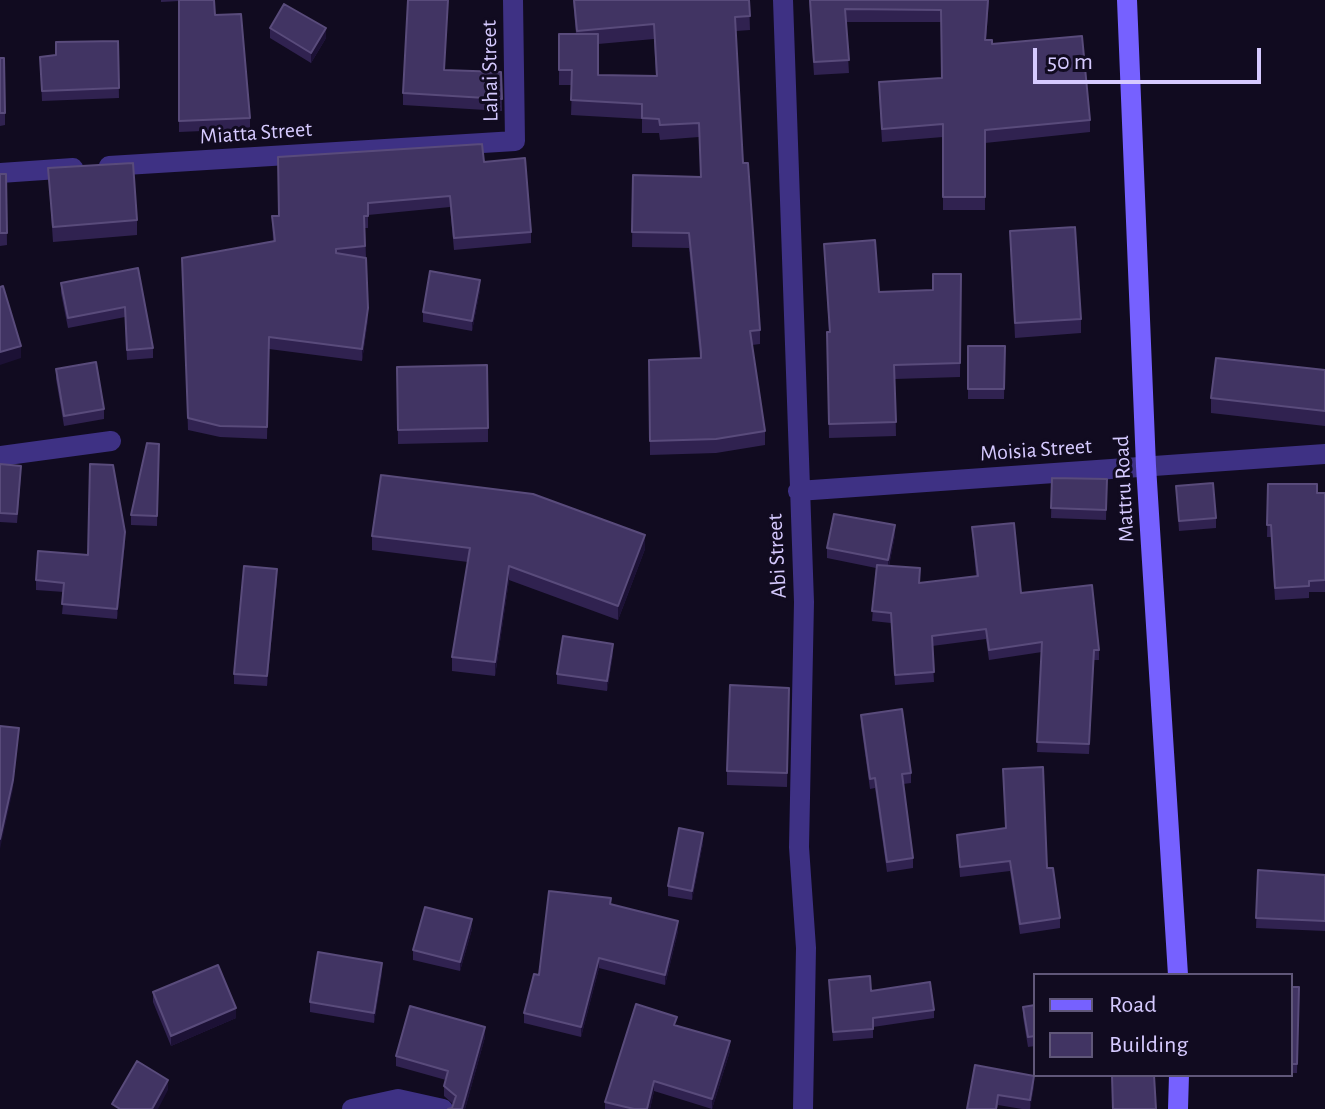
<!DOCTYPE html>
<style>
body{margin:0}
#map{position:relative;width:1325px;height:1109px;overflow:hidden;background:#110b20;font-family:"Alegreya Sans",sans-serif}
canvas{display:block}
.legend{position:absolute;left:1033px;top:973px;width:260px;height:104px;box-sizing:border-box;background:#110b20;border:2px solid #605779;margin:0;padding:10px 14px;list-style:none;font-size:24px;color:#d6caff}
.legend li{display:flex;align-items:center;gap:16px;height:40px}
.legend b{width:40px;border:2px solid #605779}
.scale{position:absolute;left:1033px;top:48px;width:228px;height:36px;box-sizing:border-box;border:4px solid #d6caff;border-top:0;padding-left:10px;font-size:24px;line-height:28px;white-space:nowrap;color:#d6caff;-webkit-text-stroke:6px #110b20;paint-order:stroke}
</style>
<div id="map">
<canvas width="1325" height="1109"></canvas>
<ul class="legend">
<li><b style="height:10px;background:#7661ff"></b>Road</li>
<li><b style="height:22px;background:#413463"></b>Building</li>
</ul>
<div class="scale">50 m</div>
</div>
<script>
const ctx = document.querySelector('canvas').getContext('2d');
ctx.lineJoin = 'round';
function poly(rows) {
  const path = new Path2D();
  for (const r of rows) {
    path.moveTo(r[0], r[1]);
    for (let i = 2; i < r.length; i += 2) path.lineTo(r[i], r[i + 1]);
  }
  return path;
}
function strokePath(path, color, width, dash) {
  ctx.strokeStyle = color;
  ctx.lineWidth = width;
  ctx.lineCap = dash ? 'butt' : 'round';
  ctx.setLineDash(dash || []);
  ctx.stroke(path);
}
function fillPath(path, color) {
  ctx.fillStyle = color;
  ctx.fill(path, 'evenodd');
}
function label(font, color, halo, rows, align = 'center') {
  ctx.font = font + ' "Alegreya Sans",sans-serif';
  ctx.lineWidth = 6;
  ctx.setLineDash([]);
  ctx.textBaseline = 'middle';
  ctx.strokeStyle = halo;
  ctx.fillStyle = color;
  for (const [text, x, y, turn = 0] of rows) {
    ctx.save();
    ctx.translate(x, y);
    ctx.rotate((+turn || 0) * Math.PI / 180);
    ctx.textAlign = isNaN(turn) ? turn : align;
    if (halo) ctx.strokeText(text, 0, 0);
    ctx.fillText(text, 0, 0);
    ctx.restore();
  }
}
const street = poly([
 [783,0,804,602,799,847,806,948,803,1109],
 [109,166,515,141,513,0],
 [0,173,73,168],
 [0,456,111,441],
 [798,491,1325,454],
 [352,1109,398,1099,443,1109]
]);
const secondary = poly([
 [1127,0,1146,466,1178,975],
 [1178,1109,1179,1075]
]);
const wall = poly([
 [161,0,214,0,215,15,250,118,250,129,179,132,179,1,161,2],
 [573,0,749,0,750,30,736,31,743,163,760,330,760,344,752,345,765,431,765,445,716,453,650,455,649,360,700,358,689,248,632,247,633,175,701,177,699,137,660,140,659,133,642,133,642,119,571,115,572,85,559,85,559,34,576,34],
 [654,39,656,76,598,75,598,44],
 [809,0,989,0,986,40,1090,120,1090,132,985,143,985,210,943,210,943,137,882,142,879,95,879,82,942,78,941,22,846,22,849,73,814,75],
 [270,28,326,38,311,63,270,38],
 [118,41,119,98,42,101,40,57,56,55],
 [0,58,5,113,5,125,0,126],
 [444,70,501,72,502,111,403,105,403,93],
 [484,162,531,232,531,243,454,250,450,207,368,215,368,228,365,228,368,319,362,361,269,349,267,439,220,437,188,430,182,258,273,241,272,216,279,216],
 [48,168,137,220,137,235,53,242],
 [0,174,6,174,7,245,0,246],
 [1010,231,1081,319,1081,333,1015,338],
 [824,244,879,292,933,290,961,274,960,377,895,379,896,436,829,438,827,332,829,332],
 [138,268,153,348,153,358,127,360,125,317,68,328,61,293,61,283],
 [480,290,472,331,423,322,423,312],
 [968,346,1005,346,1004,399,968,399],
 [397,367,488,428,488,442,398,444],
 [56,369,104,409,104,419,64,426,56,379],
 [1325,370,1325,426,1211,413,1211,398],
 [159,444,157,526,131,525,131,515],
 [0,464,21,475,17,523,0,522],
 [1052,478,1107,479,1106,520,1051,518],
 [1268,484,1317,493,1325,493,1325,592,1309,592,1309,598,1275,600,1271,537,1267,537],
 [1176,486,1216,518,1216,528,1179,531],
 [972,527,1021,593,1099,650,1099,660,1094,660,1089,754,1037,752,1042,652,989,660,986,639,932,646,934,682,895,685,891,623,872,621,876,568,827,558,827,548,895,535,889,566,920,583,976,576],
 [372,536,645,549,618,620,509,580,495,676,452,671,452,657,468,562,372,550],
 [125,542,117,619,62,614,64,592,36,590,36,580,88,555],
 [277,579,267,686,234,684,234,674],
 [613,654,607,691,557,684,557,674],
 [789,688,787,787,727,785,727,771],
 [861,715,911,773,911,783,903,784,913,858,913,868,887,872,875,788,870,789,861,725],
 [957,835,1047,868,1060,918,1060,928,1020,934,1010,871,960,877],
 [703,843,692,900,668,896,668,886],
 [1258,870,1325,875,1325,931,1256,928],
 [611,904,678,931,665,985,599,968,581,1037,524,1023,524,1013,539,975],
 [472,929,460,971,413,960,413,950],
 [382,973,374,1023,310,1012,310,1002],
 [829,980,934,1010,934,1018,873,1027,873,1038,833,1041],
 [1291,987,1299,987,1297,1073,1291,1073],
 [153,992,236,1018,171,1046,153,1002],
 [1035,1005,1035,1046,1028,1047,1023,1017,1023,1007],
 [677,1026,730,1051,712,1109,654,1091,650,1109,605,1109,605,1102],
 [485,1037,465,1109,448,1109,452,1108,453,1104,444,1096,444,1086,446,1080,396,1066,396,1056],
 [975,1065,1034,1086,1030,1109,1022,1109,998,1105,997,1109,967,1109]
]);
const shadedWall = poly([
 [326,28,326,38,311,63,311,53],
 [480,280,480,290,472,331,472,321],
 [368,308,368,319,362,361,362,349],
 [21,346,21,358,0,365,0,352],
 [895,525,895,535,888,570,888,560],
 [125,532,125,542,117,619,117,609],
 [645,535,645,549,618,620,618,606],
 [509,566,509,580,495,676,495,662],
 [277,569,277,579,267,686,267,676],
 [613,644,613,654,607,691,607,681],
 [19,728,13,790,0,849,0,839],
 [703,833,703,843,692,900,692,891],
 [472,919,472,929,460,971,460,962],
 [678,921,678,931,665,985,665,975],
 [599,958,599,968,581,1037,581,1027],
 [382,963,382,973,374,1023,374,1013],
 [236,1008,236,1018,171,1046,171,1036],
 [485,1027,485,1037,465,1109,462,1109],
 [730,1041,730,1051,712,1109,712,1099],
 [1034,1076,1034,1086,1030,1109,1030,1100],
 [168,1080,168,1090,158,1109,152,1109],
 [654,1081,654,1091,650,1109,647,1109]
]);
const building = poly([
 [179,0,214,0,215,15,241,14,250,118,179,121,179,0],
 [408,0,448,0,444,70,501,72,502,99,403,93,408,0],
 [574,0,749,0,750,16,735,17,743,163,748,163,760,330,750,331,765,431,716,439,650,441,649,360,701,358,701,352,689,233,632,232,633,175,701,177,699,123,660,125,659,119,642,118,642,104,571,100,572,70,559,70,559,34,598,34,598,75,657,76,654,24,577,31,574,0],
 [810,0,988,0,985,40,992,40,992,44,1082,36,1090,120,985,130,985,197,943,197,943,124,882,129,879,82,942,78,941,10,845,9,849,60,814,62,810,0],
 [284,4,326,28,311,53,270,28,284,4],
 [118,41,119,88,42,91,40,57,56,55,56,42,118,41],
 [0,58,4,58,5,113,0,113,0,58],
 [482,144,484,162,525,158,531,232,454,238,450,196,368,203,368,216,364,216,365,246,336,249,336,253,366,258,368,308,362,349,269,337,267,427,220,426,188,418,182,258,275,241,272,216,279,216,278,157,482,144],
 [133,163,137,220,53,227,48,168,133,163],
 [0,174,6,174,7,233,0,233,0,174],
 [1075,227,1081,319,1015,323,1010,231,1075,227],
 [875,240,879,292,933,290,933,274,961,274,960,363,894,365,896,422,829,424,827,332,830,332,824,244,875,240],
 [138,268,153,348,127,350,125,307,68,318,61,283,138,268],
 [430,271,480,280,472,321,423,312,430,271],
 [3,286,21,346,0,352,0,287,3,286],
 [968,346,1005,346,1004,389,968,389,968,346],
 [1216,358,1325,370,1325,411,1211,398,1216,358],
 [96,362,104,409,64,416,56,369,96,362],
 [487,365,488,428,398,430,397,367,487,365],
 [147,443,159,444,157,516,131,515,147,443],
 [0,464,21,466,17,514,0,513,0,464],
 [90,464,113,465,125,532,117,609,62,604,64,583,36,580,38,551,88,555,90,464],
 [381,475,533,494,645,535,618,606,509,566,495,662,452,657,470,548,372,536,381,475],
 [1052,478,1107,479,1106,510,1051,508,1052,478],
 [1213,483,1216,518,1179,521,1176,486,1213,483],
 [1268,484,1317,484,1317,493,1325,493,1325,580,1309,581,1309,586,1275,588,1271,525,1267,525,1268,484],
 [834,514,895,525,888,560,827,548,834,514],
 [1014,523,1021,593,1092,585,1099,650,1094,650,1089,744,1037,742,1042,642,989,650,986,629,932,636,934,672,895,675,891,613,872,611,877,565,920,568,919,583,978,576,972,527,1014,523],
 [244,566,277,569,267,676,234,674,244,566],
 [563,636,613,644,607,681,557,674,563,636],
 [730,685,789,688,787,773,727,771,730,685],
 [902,709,911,773,902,774,913,858,887,862,875,778,870,779,861,715,902,709],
 [0,726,19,728,13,780,0,839,0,726],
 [1043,767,1047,868,1053,868,1060,918,1020,924,1010,861,960,867,957,835,1006,828,1003,769,1043,767],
 [679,828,703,833,692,891,668,886,679,828],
 [1258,870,1325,875,1325,921,1256,918,1258,870],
 [549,891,611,898,610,904,678,921,665,975,599,958,581,1027,524,1013,534,974,539,975,549,891],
 [425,907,472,919,460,962,413,950,425,907],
 [318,952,382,963,374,1013,310,1002,318,952],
 [218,965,236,1008,171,1036,153,992,218,965],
 [870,976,871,991,930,982,934,1010,873,1018,873,1029,833,1032,829,980,870,976],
 [1291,987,1299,987,1297,1064,1291,1064,1291,987],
 [636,1004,677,1017,674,1025,730,1041,712,1099,654,1081,647,1109,634,1109,605,1102,636,1004],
 [1035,1005,1035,1036,1028,1037,1023,1007,1035,1005],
 [410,1006,485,1027,462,1109,448,1109,452,1108,456,1096,444,1086,448,1071,396,1056,410,1006],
 [137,1061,168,1080,152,1109,120,1109,112,1104,137,1061],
 [975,1065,1034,1076,1030,1100,998,1095,996,1109,967,1109,975,1065],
 [1112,1075,1154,1075,1156,1109,1113,1109,1112,1075]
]);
const streetNames = [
 ["Lahai Street",490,71,-91],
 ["Miatta Street",256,133,-4],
 ["Moisia Street",1036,450,-4],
 ["Mattru Road",1124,489,-93],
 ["Abi Street",777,556,-93]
];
strokePath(street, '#3e3184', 20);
strokePath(secondary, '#7661ff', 20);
fillPath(wall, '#302250');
fillPath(shadedWall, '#1c1135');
fillPath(building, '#413463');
strokePath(building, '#594b7b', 2);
label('22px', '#d6caff', '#110b20', streetNames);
</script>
